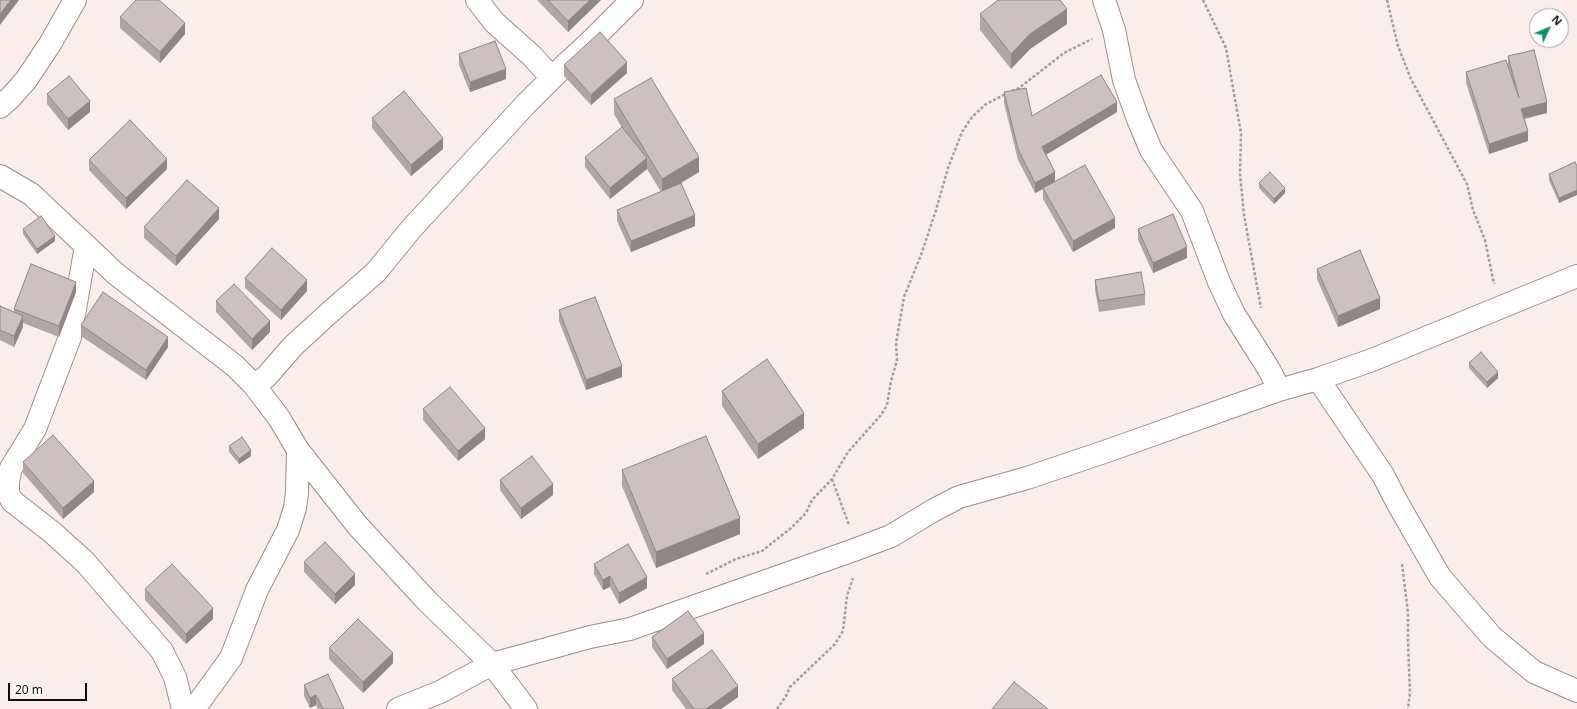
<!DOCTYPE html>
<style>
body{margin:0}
#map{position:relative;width:1577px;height:709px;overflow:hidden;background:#fbedec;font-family:"Noto Sans",sans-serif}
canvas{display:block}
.north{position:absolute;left:1529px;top:8px;width:40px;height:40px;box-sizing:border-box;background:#fff;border:1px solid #9f9d9d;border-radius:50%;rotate:46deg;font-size:11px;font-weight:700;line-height:16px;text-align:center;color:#0f0b0b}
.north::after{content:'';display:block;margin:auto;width:14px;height:18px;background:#168d70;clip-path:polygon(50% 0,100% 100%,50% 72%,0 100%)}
.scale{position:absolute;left:8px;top:683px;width:79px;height:18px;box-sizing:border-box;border:2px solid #0f0b0b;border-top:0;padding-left:5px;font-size:12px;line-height:14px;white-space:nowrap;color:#0f0b0b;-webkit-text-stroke:3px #fff;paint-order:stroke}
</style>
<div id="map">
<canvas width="1577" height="709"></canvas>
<div class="north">N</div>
<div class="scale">20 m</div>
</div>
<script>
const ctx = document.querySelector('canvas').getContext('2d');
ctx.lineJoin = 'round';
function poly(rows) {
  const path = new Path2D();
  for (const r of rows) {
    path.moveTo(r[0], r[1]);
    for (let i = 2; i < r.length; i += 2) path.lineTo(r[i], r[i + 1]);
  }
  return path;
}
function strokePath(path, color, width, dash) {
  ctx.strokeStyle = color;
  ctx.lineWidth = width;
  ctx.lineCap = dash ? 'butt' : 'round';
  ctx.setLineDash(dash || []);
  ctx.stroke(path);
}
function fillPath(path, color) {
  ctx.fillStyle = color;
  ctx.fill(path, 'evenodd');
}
const path = poly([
 [1203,0,1226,48,1233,88,1241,133,1240,174,1244,215,1261,308],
 [1387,0,1398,46,1411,79,1467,184,1473,210,1485,240,1494,284],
 [1012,91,1019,88,1064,53,1092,39],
 [832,479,849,525],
 [1402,564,1408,613,1408,641,1410,693,1408,709],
 [706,574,736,559,762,551,791,528,806,513,812,500,832,479,848,452,881,415,887,405,891,381,897,360,896,343,904,297,921,255,936,210,948,168,962,132,972,117,986,104,1006,94],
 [777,709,786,696,790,687,835,644,843,631,847,596,853,578]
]);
const minor = poly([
 [477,0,494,22,532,56,552,78],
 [1104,0,1114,30,1124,80,1138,119,1151,150,1192,211,1219,282,1234,314,1270,371,1279,390],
 [0,107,11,97,26,80,50,44,75,0],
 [0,176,31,194,116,274,235,366,254,385,279,418,298,450,357,525,427,601,492,664,526,709],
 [86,246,70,337,35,429,11,468,8,481,8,493,12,501,53,533,85,562,162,651,175,677,183,709],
 [1318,379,1383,475,1398,504,1440,577,1492,637,1534,672,1577,691],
 [254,385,266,377,293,346,329,313,376,272,411,229,526,104,565,65,587,45,632,0],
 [194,709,231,658,257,590,288,530,295,508,297,493,298,450],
 [398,709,440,692,492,664,590,637,630,629,854,550,891,536,934,510,959,497,1027,478,1107,451,1279,390,1318,379,1372,360,1577,276]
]);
const wall = poly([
 [537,0,601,0,568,32],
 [980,14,1067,24,1030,49,1011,69,980,30],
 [120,17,185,34,160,63,120,28],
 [459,54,506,79,470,92,459,65],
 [1508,56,1547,113,1525,119,1528,141,1489,154,1466,83,1466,72,1508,66],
 [564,65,627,73,591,105,564,76],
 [1004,92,1032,116,1117,112,1046,155,1055,181,1115,228,1073,252,1043,199,1043,189,1035,193,1018,160,1004,103],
 [47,94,90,112,68,130,47,104],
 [614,99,699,172,678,185,695,226,631,252,617,221,617,210,661,192,647,169,610,199,585,167,585,157,622,128,614,114],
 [372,118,443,149,411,176,372,128],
 [89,160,167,169,126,209,89,170],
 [1577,166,1559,203,1549,180,1549,174],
 [1259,183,1285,193,1274,204,1259,188],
 [219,219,176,266,144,238,144,227],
 [23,229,55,241,37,254,23,234],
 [1138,229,1187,258,1153,273,1138,240],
 [1317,269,1380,309,1338,327,1317,279],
 [245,278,307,291,281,320,245,288],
 [1095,280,1145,294,1145,305,1099,312,1095,290],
 [76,292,59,337,23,323,23,327,14,347,0,340,0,306,14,312,14,309],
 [216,301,270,332,252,350,216,312],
 [559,310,622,377,586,390,559,321],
 [81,325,168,347,146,380,81,336],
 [1469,363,1498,378,1487,388,1469,368],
 [722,391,804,428,758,459,722,406],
 [423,409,485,439,458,461,423,420],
 [229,446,251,456,239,464,229,452],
 [23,462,94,492,63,519,23,473],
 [622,470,740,534,656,568,622,486],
 [500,480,553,495,521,519,500,490],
 [304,562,355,585,335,604,304,572],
 [594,564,647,588,619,604,610,587,603,590,594,574],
 [145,589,213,619,186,644,145,600],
 [652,637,704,644,667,669,652,647],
 [329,648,393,663,363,693,329,659],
 [672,679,738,697,721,709,686,709,672,690],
 [304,685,344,709,318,709,316,705,310,708,304,696]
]);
const shadedWall = poly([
 [11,0,19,0,0,25,0,14],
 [590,0,601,0,568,32,568,21],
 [1067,9,1067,24,1030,49,1011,69,1011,54,1030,34],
 [185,23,185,34,160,63,160,52],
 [627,62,627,73,591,105,591,95],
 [506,69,506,79,470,92,470,82],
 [90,101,90,112,68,130,68,119],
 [1117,102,1117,112,1042,157,1042,147],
 [1547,102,1547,113,1521,119,1521,109],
 [1528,131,1528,141,1489,154,1489,144],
 [443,138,443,149,411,176,411,165],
 [699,157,699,172,662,194,662,179],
 [647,158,647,169,610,199,610,188],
 [167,159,167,169,126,209,126,198],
 [1055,172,1055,183,1035,193,1035,183],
 [1285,188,1285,193,1274,204,1274,199],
 [1577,190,1577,195,1559,203,1559,198],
 [219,208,219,219,176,266,176,256],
 [695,215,695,226,631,252,631,241],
 [1115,218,1115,228,1073,252,1073,241],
 [55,236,55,241,37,254,37,249],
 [1187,247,1187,258,1153,273,1153,263],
 [307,280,307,291,281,320,281,310],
 [76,282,76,292,59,337,59,326],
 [1380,298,1380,309,1338,327,1338,316],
 [23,316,23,327,14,347,14,336],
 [270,321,270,332,252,350,252,339],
 [168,337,168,347,146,380,146,370],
 [622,366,622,377,586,390,586,380],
 [1498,372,1498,378,1487,388,1487,382],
 [804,413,804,428,758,459,758,444],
 [485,428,485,439,458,461,458,451],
 [251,450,251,456,239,464,239,459],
 [94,481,94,492,63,519,63,508],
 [553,484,553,495,521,519,521,508],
 [740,518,740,534,656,568,656,552],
 [355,574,355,585,335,604,335,594],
 [610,576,610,587,603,590,603,580],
 [647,577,647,588,619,604,619,593],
 [213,608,213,619,186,644,186,634],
 [704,633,704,644,667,669,667,659],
 [393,653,393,663,363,693,363,682],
 [738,686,738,697,721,709,706,709],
 [316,695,316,705,310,708,310,698]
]);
const building = poly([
 [0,0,11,0,0,14,0,0],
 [136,0,159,0,185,23,160,52,120,17,136,0],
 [548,0,590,0,568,21,548,0],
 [998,0,1060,0,1067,9,1030,34,1011,54,980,14,998,0],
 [600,32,627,62,591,95,564,65,600,32],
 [495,41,506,69,470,82,459,54,495,41],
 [1534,50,1547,102,1521,109,1528,131,1489,144,1466,72,1506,60,1519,98,1508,56,1534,50],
 [1101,75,1117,102,1042,147,1055,172,1035,183,1018,149,1004,92,1026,88,1032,116,1101,75],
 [69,76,90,101,68,119,47,94,69,76],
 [651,78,699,157,662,179,614,99,651,78],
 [404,91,443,138,411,165,372,118,404,91],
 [130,120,167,159,126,198,89,160,130,120],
 [622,127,647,158,610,188,585,157,622,127],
 [1575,162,1577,166,1577,190,1559,198,1549,174,1575,162],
 [1085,165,1115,218,1073,241,1043,188,1085,165],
 [1270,172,1285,188,1274,199,1259,183,1270,172],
 [187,180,219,208,176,256,144,227,187,180],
 [681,183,695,215,631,241,617,210,681,183],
 [1173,214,1187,247,1153,263,1138,229,1173,214],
 [41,216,55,236,37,249,23,229,41,216],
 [272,248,307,280,281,310,245,278,272,248],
 [1360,250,1380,298,1338,316,1317,269,1360,250],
 [31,264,76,282,59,326,14,309,31,264],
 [1141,272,1145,294,1099,301,1095,280,1141,272],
 [234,284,270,321,252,339,216,301,234,284],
 [103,292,168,337,146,370,81,325,103,292],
 [595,297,622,366,586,380,559,310,595,297],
 [0,306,23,316,14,336,0,330,0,306],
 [1481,352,1498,372,1487,382,1469,363,1481,352],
 [767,359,804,413,758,444,722,391,767,359],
 [450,387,485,428,458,451,423,409,450,387],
 [53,435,94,481,63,508,23,462,53,435],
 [706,436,740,518,656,552,622,470,706,436],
 [242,437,251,450,239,459,229,446,242,437],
 [532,456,553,484,521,508,500,480,532,456],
 [325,542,355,574,335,594,304,562,325,542],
 [628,544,647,577,619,593,610,576,603,580,594,564,628,544],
 [172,564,213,608,186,634,145,589,172,564],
 [688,611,704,633,667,659,652,637,688,611],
 [358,619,393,653,363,682,329,648,358,619],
 [712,650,738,686,706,709,694,709,672,679,712,650],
 [328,674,344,709,323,709,316,695,310,698,304,685,328,674],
 [1014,682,1048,709,992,709,1014,682]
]);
strokePath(minor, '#9a8d8c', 24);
strokePath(path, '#a79d9c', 2.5, [3, 2]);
strokePath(minor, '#fff', 22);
fillPath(wall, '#b1a5a5');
fillPath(shadedWall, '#908686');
fillPath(building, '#cec0c0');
strokePath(building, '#908686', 1);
</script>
